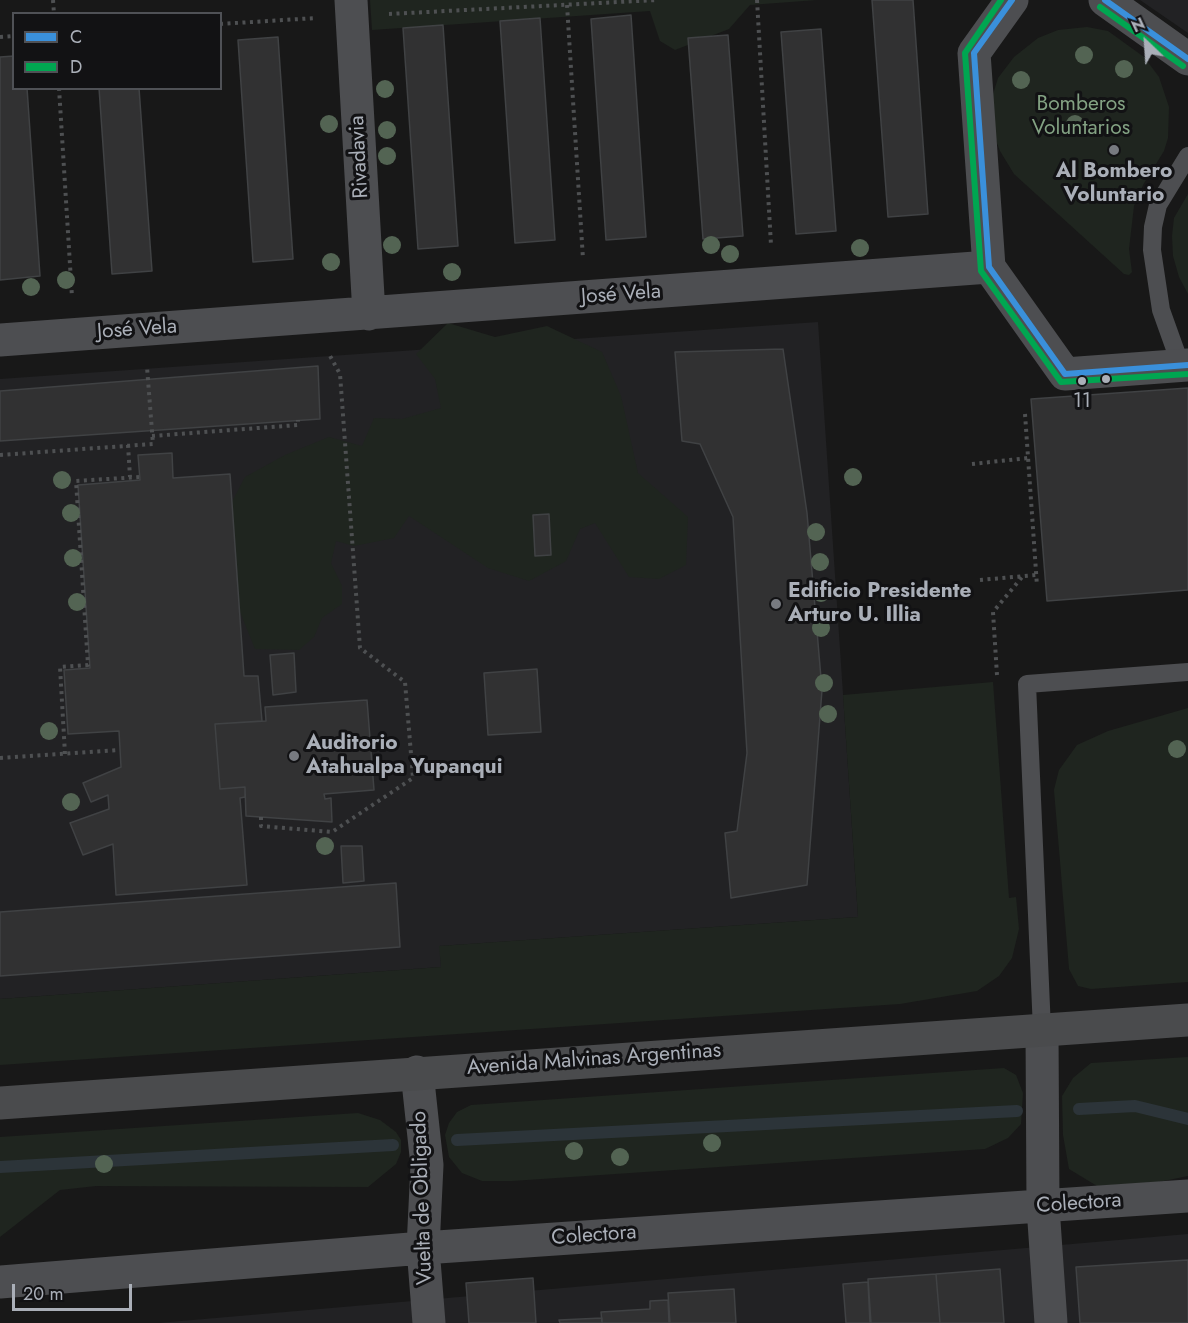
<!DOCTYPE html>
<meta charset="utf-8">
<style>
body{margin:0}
#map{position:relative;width:1188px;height:1323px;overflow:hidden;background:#181818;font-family:Jost,sans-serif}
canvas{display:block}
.legend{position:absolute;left:12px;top:12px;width:210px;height:78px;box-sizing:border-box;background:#121214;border:2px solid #4f5156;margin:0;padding:8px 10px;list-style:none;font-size:18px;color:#aaafb8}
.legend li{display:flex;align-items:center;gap:12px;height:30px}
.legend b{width:30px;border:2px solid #4f5156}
.north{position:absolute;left:1116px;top:12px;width:60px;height:60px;-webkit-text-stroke:4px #121214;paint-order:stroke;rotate:335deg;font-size:16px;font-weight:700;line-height:24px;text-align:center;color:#aaafb8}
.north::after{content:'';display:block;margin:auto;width:21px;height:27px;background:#aaafb8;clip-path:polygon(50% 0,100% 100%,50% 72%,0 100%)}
.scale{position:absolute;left:12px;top:1284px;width:120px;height:27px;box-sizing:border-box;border:3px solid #aaafb8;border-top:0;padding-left:8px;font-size:18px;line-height:21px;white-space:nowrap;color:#aaafb8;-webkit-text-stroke:4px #121214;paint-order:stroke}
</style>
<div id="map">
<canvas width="1188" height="1323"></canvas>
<ul class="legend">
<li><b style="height:8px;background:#3a90db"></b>C</li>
<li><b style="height:8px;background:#00a651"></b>D</li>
</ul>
<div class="north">N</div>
<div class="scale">20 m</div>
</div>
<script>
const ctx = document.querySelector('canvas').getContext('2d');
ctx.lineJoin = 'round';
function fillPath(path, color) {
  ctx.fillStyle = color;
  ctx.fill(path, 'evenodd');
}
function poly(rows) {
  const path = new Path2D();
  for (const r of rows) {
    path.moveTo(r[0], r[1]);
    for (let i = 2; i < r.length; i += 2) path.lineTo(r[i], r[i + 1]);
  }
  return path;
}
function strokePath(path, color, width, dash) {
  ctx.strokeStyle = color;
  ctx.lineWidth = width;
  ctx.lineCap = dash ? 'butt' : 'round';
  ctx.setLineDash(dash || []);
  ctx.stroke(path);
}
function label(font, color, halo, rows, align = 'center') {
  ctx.font = font + ' Jost,sans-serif';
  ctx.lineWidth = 6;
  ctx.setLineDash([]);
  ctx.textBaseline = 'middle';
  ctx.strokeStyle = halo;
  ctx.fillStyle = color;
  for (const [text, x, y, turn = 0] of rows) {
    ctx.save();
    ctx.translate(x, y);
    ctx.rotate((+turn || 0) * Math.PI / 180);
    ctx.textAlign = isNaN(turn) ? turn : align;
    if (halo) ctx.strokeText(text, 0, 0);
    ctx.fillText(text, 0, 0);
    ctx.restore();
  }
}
const built = poly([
 [1140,0,1188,0,1188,33],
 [818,322,858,917,440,946,441,967,0,999,0,379],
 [1188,1234,1188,1323,158,1323]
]);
const green = poly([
 [370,0,817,0,750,5,729,29,675,50,660,41,650,11,372,30],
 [1087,27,1108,31,1144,57,1159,77,1169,107,1168,138,1164,151,1143,185,1134,206,1129,249,1132,272,1129,275,1124,274,1014,174,1000,151,992,130,990,104,998,78,1014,57,1038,38,1058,30],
 [1188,194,1188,294,1179,277,1173,256,1172,236,1174,218],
 [448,323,495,337,547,326,602,352,621,396,638,473,688,517,686,565,659,579,629,577,595,523,580,529,566,561,529,581,488,568,409,516,394,538,354,546,336,541,331,563,342,586,342,604,322,618,314,637,299,650,255,649,226,577,225,515,245,477,285,455,329,437,362,446,374,418,402,419,441,408,435,379,416,354],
 [993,682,1009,898,1016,897,1019,929,1012,958,999,976,977,991,900,1004,0,1065,0,999,441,967,439,946,858,917,843,695],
 [1188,708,1188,982,1091,989,1078,986,1069,969,1054,790,1059,770,1077,745,1108,731],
 [1188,1057,1188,1176,1159,1182,1097,1186,1069,1169,1063,1135,1062,1096,1073,1078,1091,1063],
 [1004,1068,1016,1075,1023,1093,1021,1124,1008,1138,985,1149,512,1181,482,1181,462,1173,449,1157,445,1135,449,1123,457,1112,471,1105],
 [358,1113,380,1120,396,1132,401,1140,401,1152,396,1164,368,1187,96,1186,60,1190,0,1237,0,1137]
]);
const stream = poly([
 [1079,1109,1135,1106,1188,1119],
 [457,1140,1017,1111],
 [0,1167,393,1145]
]);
const building = poly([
 [872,0,913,0,928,214,888,217,872,0],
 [631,15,646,237,606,240,591,19,631,15],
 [540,18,555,240,515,243,500,21,540,18],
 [443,25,458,246,418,249,403,28,443,25],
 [821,29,836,231,796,234,781,32,821,29],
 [728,35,743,236,703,239,688,38,728,35],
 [278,37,293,259,253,262,238,40,278,37],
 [14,56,14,88,27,88,40,276,0,280,0,57,14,56],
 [99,88,139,88,152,271,112,274,99,88],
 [783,349,807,513,822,690,807,885,731,898,725,833,737,831,747,753,733,517,700,444,682,441,675,352,783,349],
 [318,366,320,419,0,441,0,391,318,366],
 [1188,388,1188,590,1047,601,1031,399,1188,388],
 [172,453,173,478,230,474,244,676,258,676,262,721,215,724,220,789,245,787,245,797,240,798,247,885,116,895,113,844,83,855,70,823,109,809,108,795,91,802,83,783,121,767,119,731,68,734,64,670,90,668,78,485,140,480,138,455,172,453],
 [549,514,551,555,535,556,533,515,549,514],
 [294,653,296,692,273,695,270,655,294,653],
 [537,669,541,732,488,735,484,673,537,669],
 [367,700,374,790,324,794,325,799,331,798,332,822,246,816,245,787,220,789,215,724,266,721,265,707,367,700],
 [341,846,362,846,364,881,343,883,341,846],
 [396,883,400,947,0,976,0,912,396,883],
 [1188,1260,1188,1323,1080,1323,1076,1267,1188,1260],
 [1000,1269,1004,1323,940,1323,936,1274,1000,1269],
 [936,1274,940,1323,871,1323,868,1279,936,1274],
 [533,1278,536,1323,469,1323,466,1283,533,1278],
 [868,1282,870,1323,846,1323,843,1284,868,1282],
 [734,1289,736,1323,670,1323,668,1293,734,1289],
 [668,1300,669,1323,602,1323,601,1312,650,1309,650,1301,668,1300],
 [602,1318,602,1323,560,1323,559,1320,602,1318]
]);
const path = poly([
 [53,0,54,14],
 [757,0,771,245],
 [567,5,583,259],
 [389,14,657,0],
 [220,24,316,18],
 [0,37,14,36],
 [59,88,72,297],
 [1025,414,1037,586],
 [152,436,298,425,298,420],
 [128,445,130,477],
 [0,455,153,444,147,367],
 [972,464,1028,458],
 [980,580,1036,575],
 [997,675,993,612,1023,576],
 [65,754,60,667,88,665,76,481,139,477],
 [0,758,119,750],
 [261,817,261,826,332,832,413,778,405,682,360,648,340,374,329,354]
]);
const service = poly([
 [1181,366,1161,310,1152,250,1153,227,1158,205,1188,156],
 [1042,1030,1027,684,1188,672]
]);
const minor = poly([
 [351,0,369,314],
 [1105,0,1188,59],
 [989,267,974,53,1012,0],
 [989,267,1065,374,1188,365],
 [0,340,989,267],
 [1042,1030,1043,1207,1051,1323],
 [417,1072,427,1165,423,1248,429,1323],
 [0,1282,423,1248,1188,1196]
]);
const primary = poly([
 [0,1103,1188,1020]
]);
const bus1 = poly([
 [1012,0,974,53,989,267,1065,374,1188,365],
 [1105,0,1188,59]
]);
const bus2 = poly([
 [1001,0,965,53,981,271,1061,382,1188,374],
 [1100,7,1183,66]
]);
const trees = [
 [1084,55],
 [1124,69],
 [1021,80],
 [385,89],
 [329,124],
 [1075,124],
 [387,130],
 [387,156],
 [392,245],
 [711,245],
 [860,248],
 [730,254],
 [331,262],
 [452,272],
 [66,280],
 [31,287],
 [853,477],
 [62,480],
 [71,513],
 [816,532],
 [73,558],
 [820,562],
 [821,593],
 [77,602],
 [821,628],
 [824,683],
 [828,714],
 [49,731],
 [1177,749],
 [71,802],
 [325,846],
 [712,1143],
 [574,1151],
 [620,1157],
 [104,1164]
];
const markers = [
 [1114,150,6,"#777a80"],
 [1106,379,5,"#aaafb8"],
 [1082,381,5,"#aaafb8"],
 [776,604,6,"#777a80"],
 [294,756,6,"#777a80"]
];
const busNames = [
 ["11",1082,402]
];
const parkNames = [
 ["Bomberos",1081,105],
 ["Voluntarios",1081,129]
];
const streetNames = [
 ["Rivadavia",360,157,-93],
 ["José Vela",621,295,-4],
 ["José Vela",137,330,-4],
 ["Avenida Malvinas Argentinas",594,1060,-4],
 ["Vuelta de Obligado",423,1198,-92],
 ["Colectora",1079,1204,-4],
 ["Colectora",594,1236,-4]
];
const poiNames = [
 ["Al Bombero",1114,172,"center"],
 ["Voluntario",1114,196,"center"],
 ["Edificio Presidente",788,592],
 ["Arturo U. Illia",788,616],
 ["Auditorio",306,744],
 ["Atahualpa Yupanqui",306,768]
];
fillPath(built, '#222224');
fillPath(green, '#1f251f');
strokePath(stream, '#2c3439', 12);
fillPath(building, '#313132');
strokePath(building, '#404244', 1.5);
strokePath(path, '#4e5052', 4, [3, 4.5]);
strokePath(service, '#4d4e51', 18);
strokePath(minor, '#4d4e51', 33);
strokePath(primary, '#4a4b4d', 33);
strokePath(bus1, '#3a90db', 6);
strokePath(bus2, '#00a651', 6);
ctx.fillStyle = '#536453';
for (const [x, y] of trees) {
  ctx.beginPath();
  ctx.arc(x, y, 9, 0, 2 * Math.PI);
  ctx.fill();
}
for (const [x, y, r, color] of markers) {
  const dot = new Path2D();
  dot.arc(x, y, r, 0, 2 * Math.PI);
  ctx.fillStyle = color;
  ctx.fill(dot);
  strokePath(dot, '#121214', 2);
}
label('20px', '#aaafb8', '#121214', busNames);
label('21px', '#83a283', '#121214', parkNames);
label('21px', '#aaafb8', '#121214', streetNames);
label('bold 21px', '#aaafb8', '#121214', poiNames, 'left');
</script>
